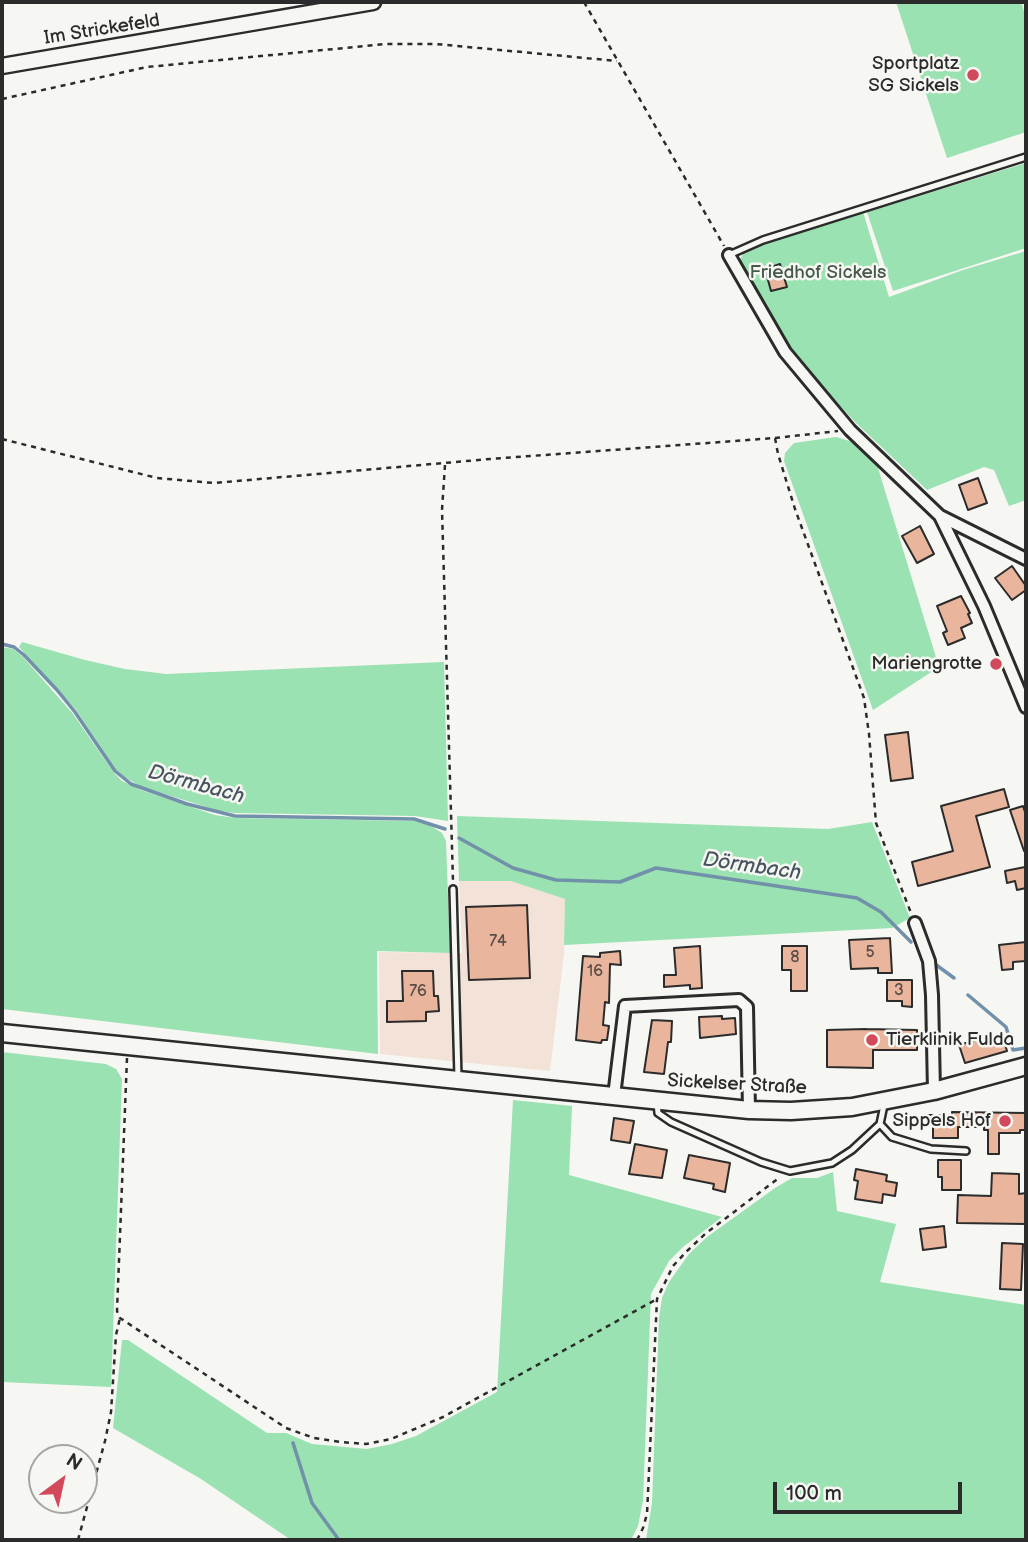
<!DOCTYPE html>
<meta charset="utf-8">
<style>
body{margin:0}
#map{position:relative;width:1028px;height:1542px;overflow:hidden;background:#f6f6f2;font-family:"Balsamiq Sans",sans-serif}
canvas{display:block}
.frame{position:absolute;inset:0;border:4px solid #2b2b2b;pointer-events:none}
.north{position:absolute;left:28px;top:1444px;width:70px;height:70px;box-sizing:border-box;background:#f6f6f2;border:2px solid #a5a5a2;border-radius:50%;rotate:33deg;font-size:19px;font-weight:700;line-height:28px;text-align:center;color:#2b2b2b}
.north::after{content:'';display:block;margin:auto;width:24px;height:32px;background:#d1495b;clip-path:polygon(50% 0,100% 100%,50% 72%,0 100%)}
.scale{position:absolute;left:773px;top:1482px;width:189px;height:32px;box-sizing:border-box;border:4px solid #2b2b2b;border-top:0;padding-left:9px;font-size:21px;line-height:24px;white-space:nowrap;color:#2b2b2b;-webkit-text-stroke:5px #f6f6f2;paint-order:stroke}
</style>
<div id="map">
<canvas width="1028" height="1542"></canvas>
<div class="frame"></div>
<div class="north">N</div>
<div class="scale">100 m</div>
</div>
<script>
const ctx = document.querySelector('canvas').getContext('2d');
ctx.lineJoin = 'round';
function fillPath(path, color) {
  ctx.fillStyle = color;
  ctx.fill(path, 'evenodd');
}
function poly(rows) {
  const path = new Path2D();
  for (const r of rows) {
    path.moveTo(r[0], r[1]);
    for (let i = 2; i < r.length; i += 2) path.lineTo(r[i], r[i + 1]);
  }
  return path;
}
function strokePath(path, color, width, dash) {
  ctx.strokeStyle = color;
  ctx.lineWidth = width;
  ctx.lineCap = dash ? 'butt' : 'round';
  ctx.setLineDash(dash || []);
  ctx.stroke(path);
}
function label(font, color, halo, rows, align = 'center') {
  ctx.font = font + ' "Balsamiq Sans",sans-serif';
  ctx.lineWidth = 5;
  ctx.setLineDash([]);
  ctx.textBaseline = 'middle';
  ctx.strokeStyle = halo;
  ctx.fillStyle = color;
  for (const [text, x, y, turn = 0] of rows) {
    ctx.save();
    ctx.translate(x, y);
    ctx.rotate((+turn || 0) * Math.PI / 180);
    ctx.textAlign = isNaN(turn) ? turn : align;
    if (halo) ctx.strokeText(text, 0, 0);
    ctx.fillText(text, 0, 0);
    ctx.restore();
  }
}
const built = poly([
 [459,881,511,881,565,899,564,954,550,1071,380,1054,379,952,462,953]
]);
const green = poly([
 [896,2,1021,2,1026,17,1026,132,947,158],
 [1026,163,1026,248,893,291,867,212],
 [863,212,889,297,963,270,1026,251,1026,500,1009,506,994,470,984,467,927,490,856,423,812,376,791,348,740,260,745,249],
 [836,437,853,442,878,468,939,667,873,710,784,461,785,453,794,443],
 [22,642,85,660,125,669,166,674,444,662,448,821,415,816,234,813,216,810,142,787,124,777,116,770,77,711,19,647],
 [2,647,13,649,22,656,73,714,114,773,122,781,141,790,215,815,235,818,414,821,431,826,442,833,446,841,450,953,377,951,378,1054,2,1009],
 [457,816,828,829,872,822,910,918,892,928,564,945,565,899,511,881,459,881],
 [2,1052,106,1064,116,1069,122,1079,111,1387,2,1382],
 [513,1100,572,1106,569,1175,722,1217,683,1247,669,1261,651,1294,643,1500,638,1526,631,1540,291,1540,201,1479,113,1428,122,1340,128,1340,267,1433,286,1433,312,1444,367,1449,392,1444,416,1436,497,1392],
 [833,1172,837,1211,896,1224,880,1282,1026,1305,1026,1540,646,1540,652,1503,659,1318,662,1298,669,1282,689,1254,707,1237,775,1188,792,1178,817,1178]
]);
const stream = poly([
 [2,644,14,647,24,655,57,690,75,712,115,771,131,784,187,804,235,816,414,819,445,829],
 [459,838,513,868,556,880,620,882,656,868,857,898,881,912,911,942],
 [935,964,954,978],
 [968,995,1006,1027,1013,1050,1026,1048],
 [293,1443,312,1503,339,1540]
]);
const building = poly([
 [780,264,787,287,771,291,765,269,780,264],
 [978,478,987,503,968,510,959,485,978,478],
 [920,526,934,554,917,563,902,536,920,526],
 [1012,566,1026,586,1026,590,1012,600,995,578,1012,566],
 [961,596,970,613,968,614,972,623,961,628,965,638,948,645,943,633,947,631,937,606,961,596],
 [908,732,913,778,891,781,885,735,908,732],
 [1004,789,1009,807,976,816,990,867,918,886,912,862,953,851,941,806,1004,789],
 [1023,806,1026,815,1026,851,1024,851,1010,810,1023,806],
 [1025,867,1026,888,1017,890,1015,881,1007,883,1005,871,1025,867],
 [527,905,530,978,469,980,466,907,527,905],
 [890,938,892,973,878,973,878,968,851,969,849,940,890,938],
 [1026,942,1026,961,1013,962,1013,969,1002,970,999,945,1026,942],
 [700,946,702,988,690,989,690,985,664,987,664,975,676,975,674,948,700,946],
 [782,946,807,946,807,991,791,991,791,970,782,970,782,946],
 [620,951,621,965,610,964,609,1003,605,1002,603,1025,609,1026,607,1040,602,1040,601,1043,576,1040,583,956,600,957,600,953,620,951],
 [402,971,433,971,434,996,438,996,439,1011,426,1012,426,1021,387,1022,387,1001,403,1001,402,971],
 [887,980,912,980,912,1007,902,1006,902,1001,887,1001,887,980],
 [722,1016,722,1019,735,1018,736,1034,700,1038,699,1017,722,1016],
 [652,1020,672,1021,671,1042,668,1042,664,1074,644,1072,652,1020],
 [866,1029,917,1030,917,1050,873,1050,873,1068,827,1067,827,1030,866,1029],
 [1003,1037,1007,1051,965,1063,959,1045,983,1038,985,1042,1003,1037],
 [952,1112,1026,1113,1026,1130,1020,1130,1020,1133,999,1133,999,1154,988,1154,988,1130,984,1130,984,1127,958,1127,958,1138,933,1138,933,1124,924,1115,952,1115,952,1112],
 [614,1118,634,1121,630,1143,611,1140,614,1118],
 [635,1144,667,1150,662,1178,629,1174,635,1144],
 [689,1155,730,1163,725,1192,713,1189,714,1184,684,1178,689,1155],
 [938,1160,961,1160,961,1190,942,1190,942,1177,938,1177,938,1160],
 [856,1169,887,1175,886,1181,897,1183,895,1196,883,1194,882,1203,855,1199,858,1181,854,1180,856,1169],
 [992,1173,1019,1174,1019,1194,1026,1193,1026,1224,957,1223,958,1195,991,1196,992,1173],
 [944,1226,946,1247,923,1250,920,1229,944,1226],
 [1002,1243,1023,1244,1021,1290,1000,1289,1002,1243]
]);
const path = poly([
 [584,2,724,246],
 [2,99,147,67,386,44,436,44,617,61],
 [775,438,838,431],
 [2,439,157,478,214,483,490,459,775,438,778,454,795,509,864,698,869,734,876,823,911,913],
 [445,465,442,510,453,881],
 [127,1058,117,1311,120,1318,286,1428,314,1438,341,1442,366,1444,391,1439,443,1417,657,1299],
 [78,1540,105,1441,111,1412,116,1335,120,1318],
 [637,1540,643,1528,647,1514,657,1299,673,1266,687,1251,705,1234,780,1177]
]);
const service = poly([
 [729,255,763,240,1026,157],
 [453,889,458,1078],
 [657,1102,658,1113,671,1122,761,1162,790,1171,832,1163,852,1150,880,1124,884,1105],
 [880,1124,892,1137,931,1149,966,1151]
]);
const minor = poly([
 [729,255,785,352,850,430,940,516,1026,559],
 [940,516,984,606,1026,707],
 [915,923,929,961,932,995,934,1091],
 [614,1096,625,1006,739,1000,747,1007,749,1110]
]);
const tertiary = poly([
 [2,66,373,2]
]);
const secondary = poly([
 [2,1033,749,1110,791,1111,852,1107,934,1091,1026,1066]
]);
const markers = [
 [973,75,7,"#d1495b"],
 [996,664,7,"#d1495b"],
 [872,1040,7,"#d1495b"],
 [1005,1121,7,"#d1495b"]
];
const numberNames = [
 ["74",498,942],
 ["5",870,953],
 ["8",795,958],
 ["16",595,972],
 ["3",899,991],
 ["76",418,992]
];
const streetNames = [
 ["Im Strickefeld",102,30,-9],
 ["Sickelser Straße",737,1085,3]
];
const poiNames = [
 ["Sportplatz",959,64],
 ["SG Sickels",959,86],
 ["Mariengrotte",982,664],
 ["Tierklinik Fulda",886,1040,"left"],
 ["Sippels Hof",991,1121]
];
const parkNames = [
 ["Friedhof Sickels",818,273]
];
const waterNames = [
 ["Dörmbach",196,785,15],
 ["Dörmbach",752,867,8]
];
fillPath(built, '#f2e2d8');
fillPath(green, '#9ae2b1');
strokePath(stream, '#7190a9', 3.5);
fillPath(building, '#eab59d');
strokePath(building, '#2b2b2b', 2);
strokePath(service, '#2b2b2b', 10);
strokePath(minor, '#2b2b2b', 16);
strokePath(tertiary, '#2b2b2b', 19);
strokePath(secondary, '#2b2b2b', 21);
strokePath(path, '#2b2b2b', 2.5, [5, 5]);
strokePath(service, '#f6f6f2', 5);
strokePath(minor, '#f6f6f2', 10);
strokePath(tertiary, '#f6f6f2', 14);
strokePath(secondary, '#f6f6f2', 16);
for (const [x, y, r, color] of markers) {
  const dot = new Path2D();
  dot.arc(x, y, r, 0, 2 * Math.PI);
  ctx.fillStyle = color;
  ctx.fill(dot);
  strokePath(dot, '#f6f6f2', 2.5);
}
label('16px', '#5b4e48', null, numberNames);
label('19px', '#2b2b2b', '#f6f6f2', streetNames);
label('19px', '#2b2b2b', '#f6f6f2', poiNames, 'right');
label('19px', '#47594c', '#f6f6f2', parkNames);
label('italic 21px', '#485560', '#f6f6f2', waterNames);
</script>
